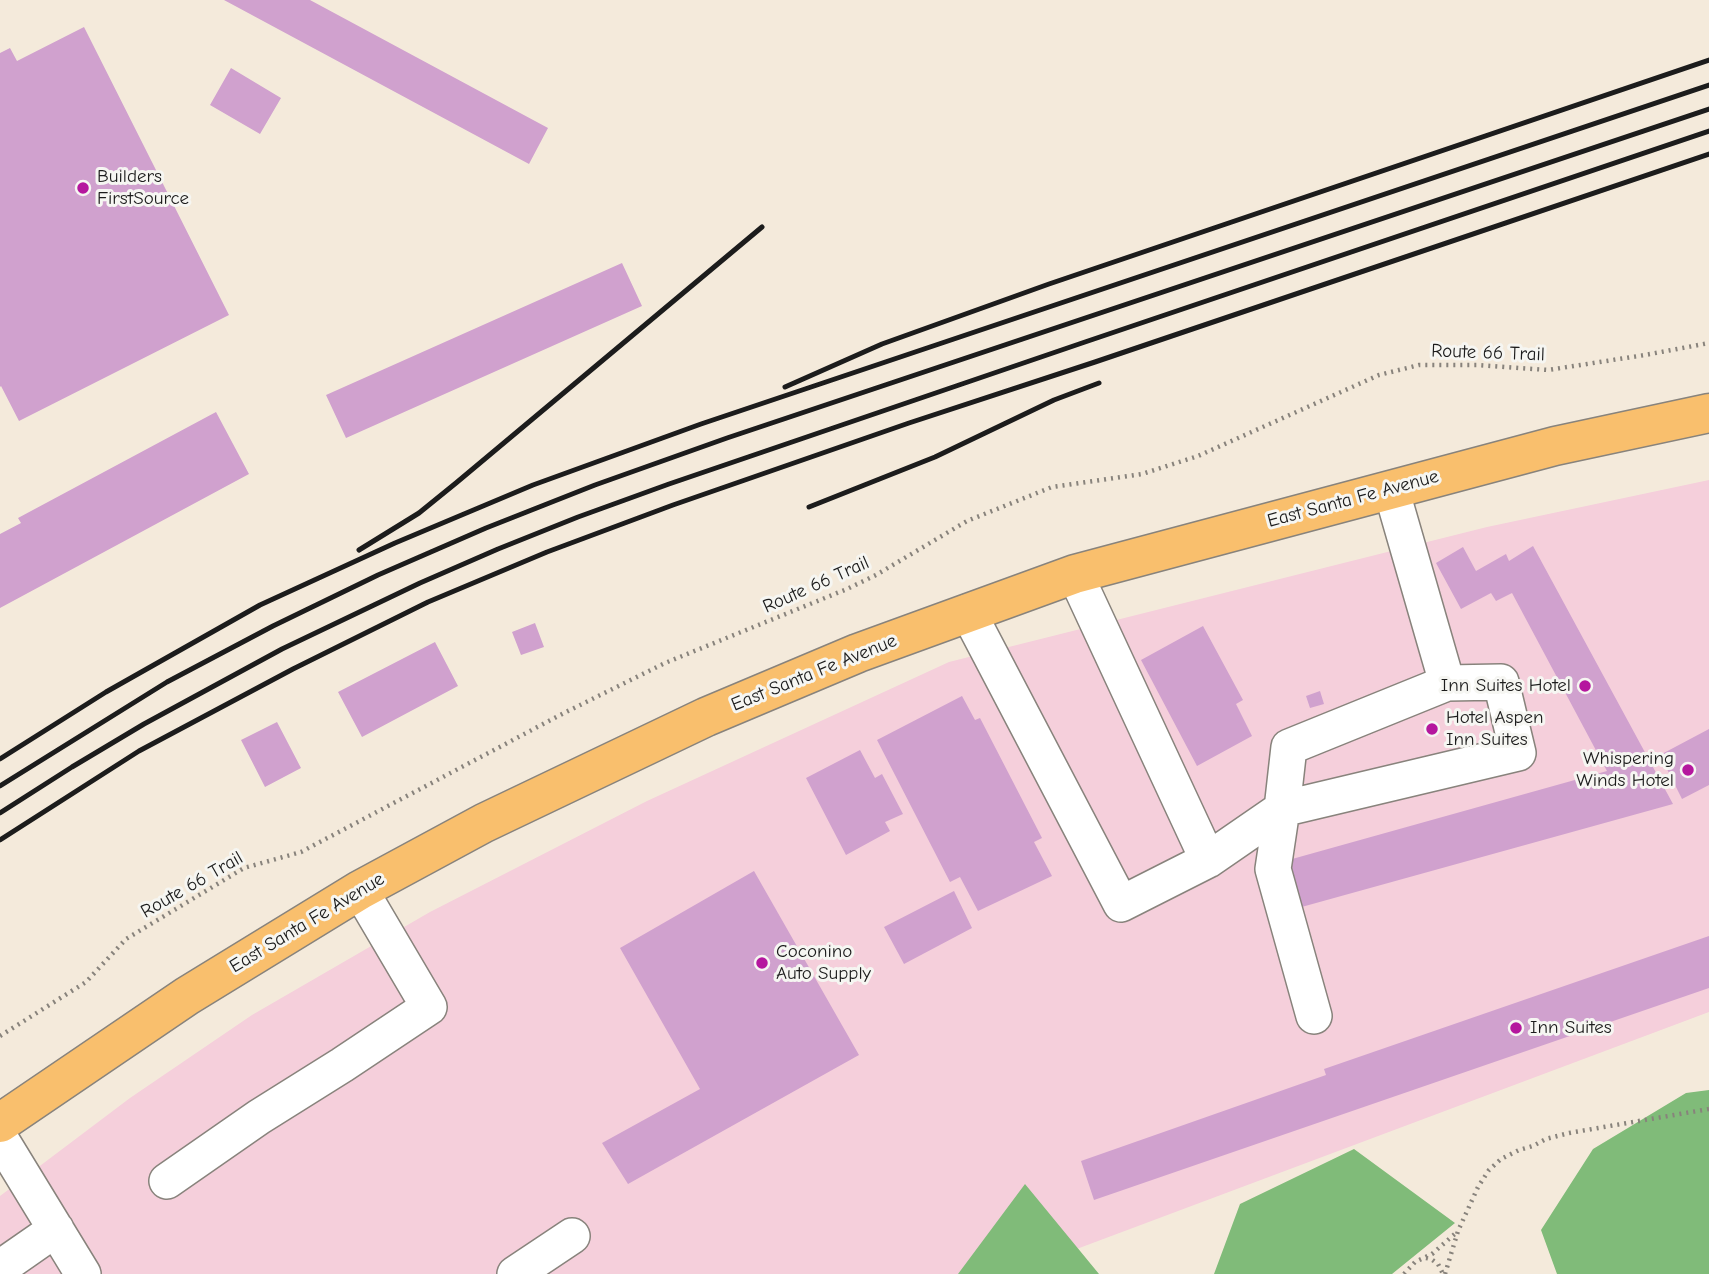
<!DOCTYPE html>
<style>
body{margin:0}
canvas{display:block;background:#f4eadb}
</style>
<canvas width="1709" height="1274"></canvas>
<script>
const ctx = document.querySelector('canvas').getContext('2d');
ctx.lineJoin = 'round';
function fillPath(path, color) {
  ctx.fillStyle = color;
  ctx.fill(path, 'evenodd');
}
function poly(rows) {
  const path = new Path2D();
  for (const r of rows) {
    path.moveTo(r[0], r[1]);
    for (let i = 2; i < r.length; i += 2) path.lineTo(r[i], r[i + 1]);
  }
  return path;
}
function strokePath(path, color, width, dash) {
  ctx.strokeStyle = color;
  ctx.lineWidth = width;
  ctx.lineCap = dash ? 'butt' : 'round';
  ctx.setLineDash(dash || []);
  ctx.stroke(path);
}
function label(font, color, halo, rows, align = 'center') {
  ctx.font = font + ' "Comic Neue",sans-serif';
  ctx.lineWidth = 6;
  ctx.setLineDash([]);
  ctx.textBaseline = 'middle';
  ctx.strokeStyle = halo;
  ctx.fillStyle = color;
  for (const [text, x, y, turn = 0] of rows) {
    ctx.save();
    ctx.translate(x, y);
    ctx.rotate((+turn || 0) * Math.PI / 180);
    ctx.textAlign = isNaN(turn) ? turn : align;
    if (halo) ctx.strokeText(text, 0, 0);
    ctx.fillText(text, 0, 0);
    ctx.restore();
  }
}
const built = poly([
 [1709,480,1709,1012,1010,1274,0,1274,0,1196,130,1098,252,1015,430,912,647,801,949,662,1487,527]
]);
const forest = poly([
 [1709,1090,1709,1274,1557,1274,1541,1230,1593,1149,1686,1093],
 [1354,1149,1455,1223,1392,1274,1214,1274,1240,1204],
 [1025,1184,1099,1274,958,1274]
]);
const building = poly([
 [224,0,310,0,548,128,529,164],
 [84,27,229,315,19,421,1,386,0,387,0,53,10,48,17,61],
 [231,68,281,98,260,134,210,105],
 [622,263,642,306,346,438,326,395],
 [216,412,249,474,0,608,0,534,21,523,18,518],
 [1533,546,1673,804,1298,908,1285,861,1607,771,1512,593,1496,601,1491,593,1461,609,1436,563,1463,547,1476,571,1506,554,1509,561],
 [535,623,544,647,521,655,512,632],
 [1203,626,1243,700,1236,704,1252,736,1197,766,1141,660],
 [435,642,458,686,362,737,338,692],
 [1320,691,1324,704,1310,708,1306,696],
 [962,696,975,720,980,718,1042,838,1034,842,1052,876,978,911,960,877,950,882,877,740],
 [277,722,301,768,265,787,241,740],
 [1709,729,1709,785,1682,799,1660,755],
 [860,750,875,778,882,774,903,814,885,822,890,831,846,855,806,778],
 [754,871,859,1055,628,1184,602,1143,700,1089,620,948],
 [954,891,972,928,904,964,884,927],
 [1709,936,1709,988,1094,1200,1081,1161,1326,1075,1324,1069]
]);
const path = poly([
 [0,1036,86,982,126,939,244,868,301,852,564,713,665,663,847,589,876,575,967,521,1052,487,1142,474,1198,456,1379,375,1419,365,1477,365,1548,370,1645,355,1709,343],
 [1426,1258,1431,1259,1438,1264,1443,1274],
 [1404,1274,1415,1262,1432,1254,1457,1232],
 [1445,1274,1458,1231,1478,1187,1489,1170,1501,1159,1519,1150,1533,1146,1546,1139,1569,1133,1709,1109]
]);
const minor = poly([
 [1391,489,1447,683],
 [1075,574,1208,860],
 [968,612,1121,904,1208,860,1282,809,1289,747,1447,683,1501,682,1518,753,1282,809,1273,869,1314,1016],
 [0,1138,83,1274],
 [167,1181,259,1117,342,1065,429,1007,360,890],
 [0,1268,56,1229],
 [515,1274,572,1236]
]);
const major = poly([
 [0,1123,187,996,360,890,484,823,706,717,858,653,1075,574,1555,446,1709,413]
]);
const rail = poly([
 [785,387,882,344,1049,284,1709,60],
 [809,507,935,457,1054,400,1099,383],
 [359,550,419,513,456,483,762,227],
 [0,759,106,692,260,605,395,543,533,485,701,424,1709,85],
 [0,786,167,682,273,626,378,575,486,528,595,485,727,438,1709,109],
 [0,813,72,767,144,724,282,649,420,583,498,549,578,517,669,484,1085,342,1709,131],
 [0,840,139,751,293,669,428,602,547,552,673,505,909,423,1095,362,1709,154]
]);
const markers = [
 [83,188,7,"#b5179e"],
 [1585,686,7,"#b5179e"],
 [1432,729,7,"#b5179e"],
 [1688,770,7,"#b5179e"],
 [762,963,7,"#b5179e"],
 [1516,1028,7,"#b5179e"]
];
const poiNames = [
 ["Builders",97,177],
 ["FirstSource",97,199],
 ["Inn Suites Hotel",1571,686,"right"],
 ["Hotel Aspen",1446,718],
 ["Inn Suites",1446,740],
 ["Whispering",1674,759,"right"],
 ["Winds Hotel",1674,781,"right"],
 ["Coconino",776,952],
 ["Auto Supply",776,974],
 ["Inn Suites",1530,1028]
];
const streetNames = [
 ["Route 66 Trail",1488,353,2],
 ["East Santa Fe Avenue",1353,499,-15],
 ["Route 66 Trail",816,585,-24],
 ["East Santa Fe Avenue",814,673,-22],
 ["Route 66 Trail",192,885,-30],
 ["East Santa Fe Avenue",307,923,-31]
];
fillPath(built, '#f5cfdb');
fillPath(forest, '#80bb79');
fillPath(building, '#d0a1ce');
strokePath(minor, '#88837c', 38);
strokePath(major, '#88837c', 41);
strokePath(path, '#88837c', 4.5, [2, 5]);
strokePath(minor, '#fff', 35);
strokePath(major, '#f9bf6d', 38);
strokePath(rail, '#1c1c1c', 5);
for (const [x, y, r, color] of markers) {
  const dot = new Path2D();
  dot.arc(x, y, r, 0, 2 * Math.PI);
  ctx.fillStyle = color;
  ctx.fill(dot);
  strokePath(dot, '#f6f6f2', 2.5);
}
label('19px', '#1c1c1c', '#f6f6f2', poiNames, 'left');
label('19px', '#1c1c1c', '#f6f6f2', streetNames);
</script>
